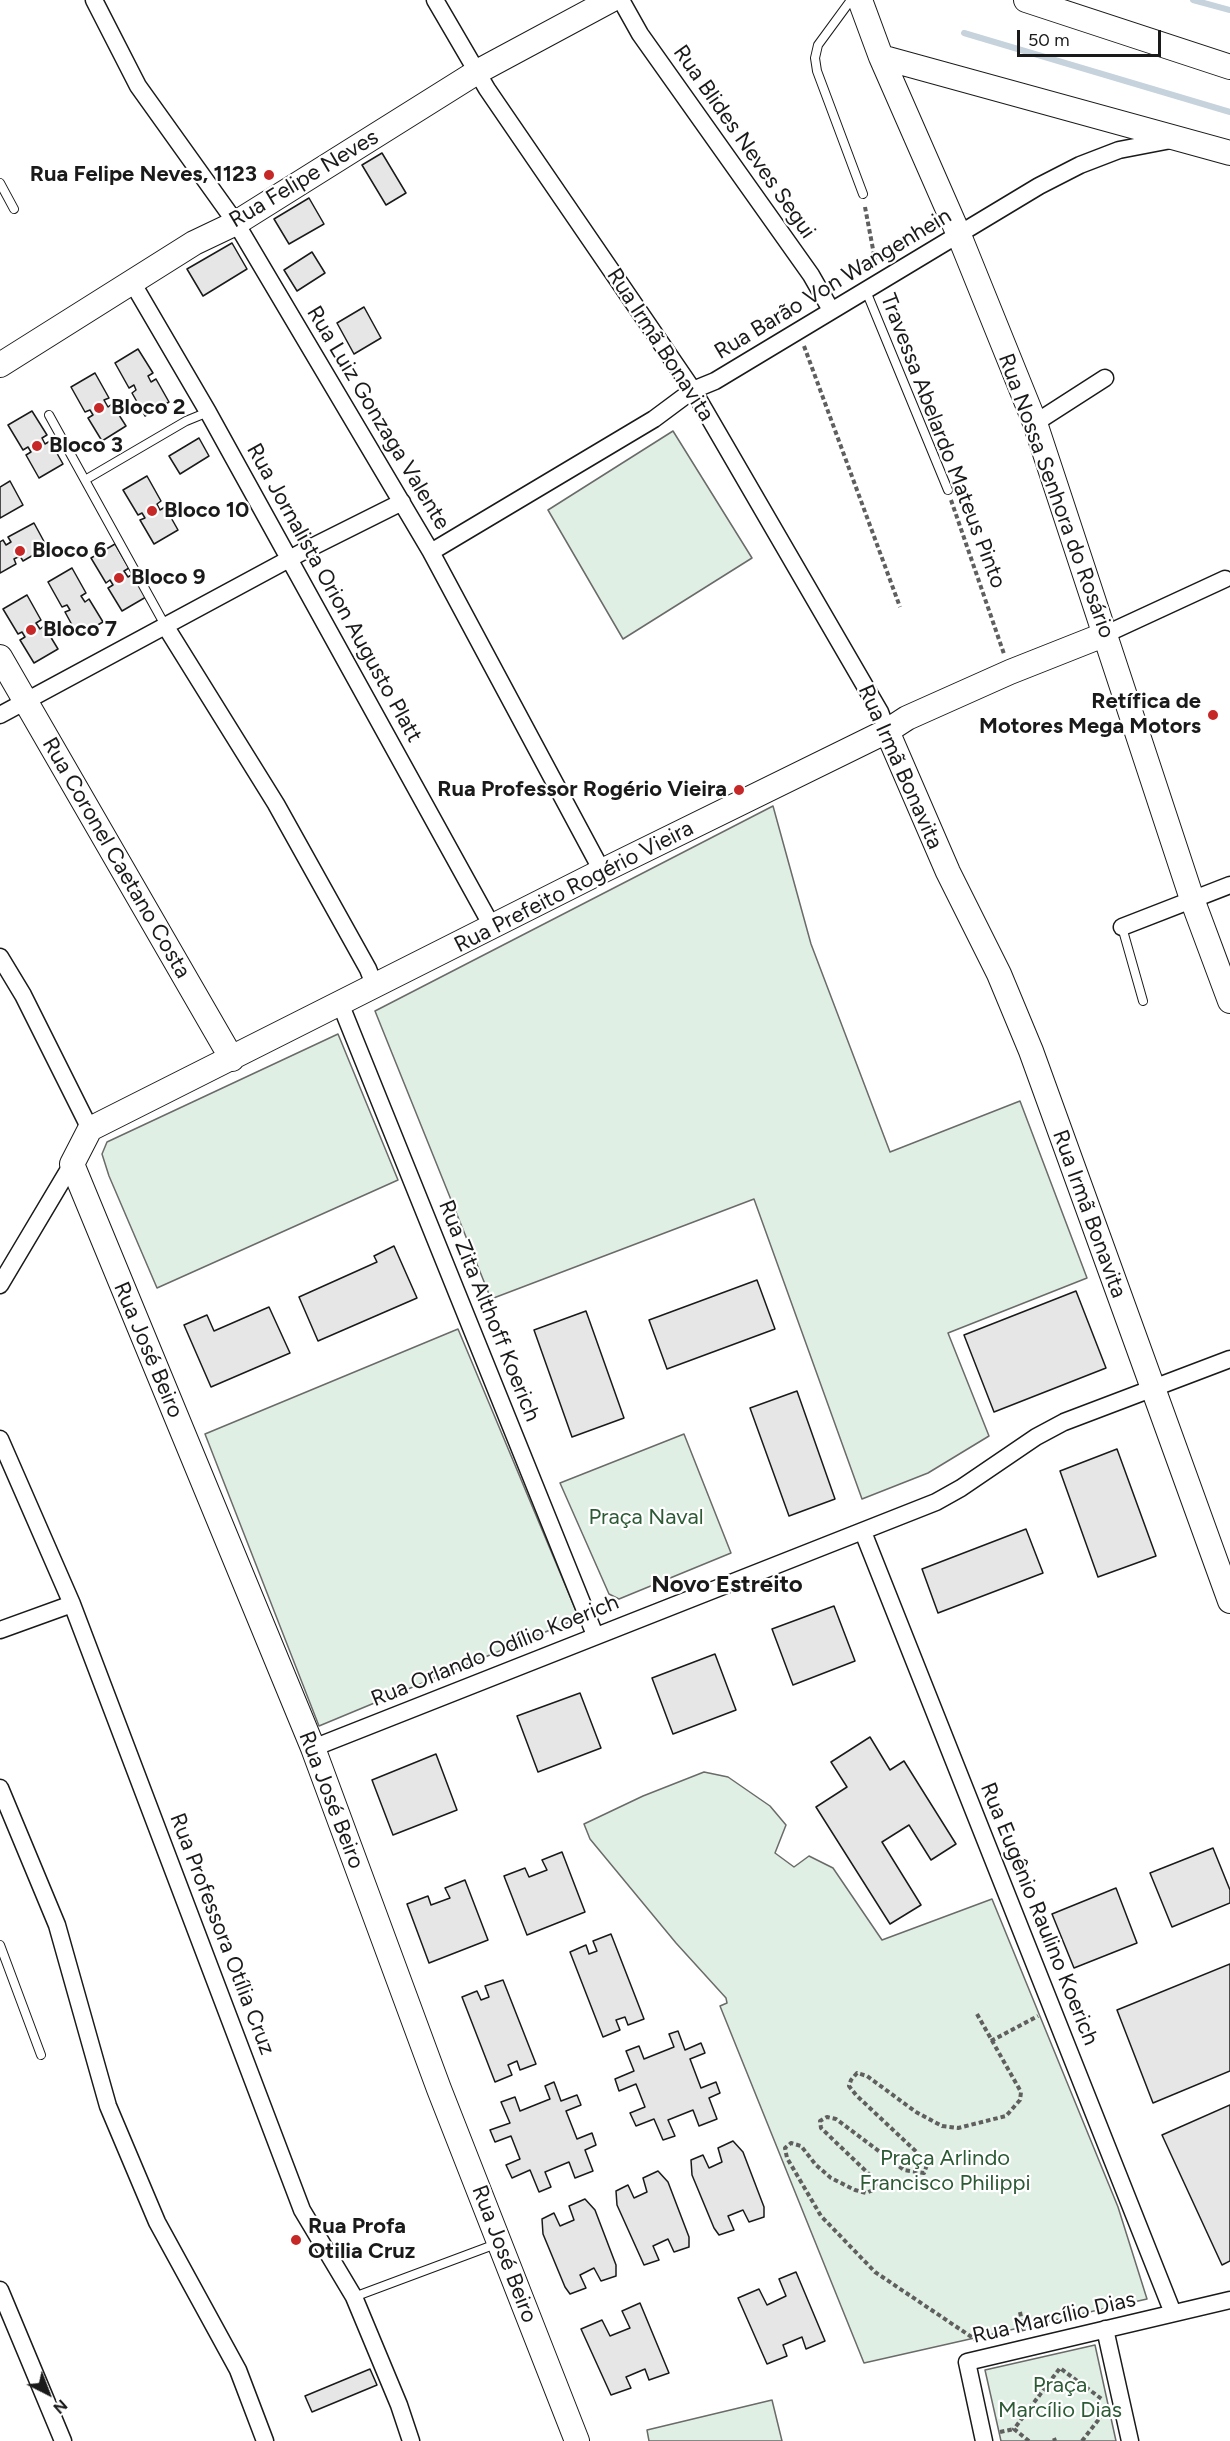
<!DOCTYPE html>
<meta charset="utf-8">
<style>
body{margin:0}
#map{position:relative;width:1230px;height:2441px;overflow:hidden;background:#fff;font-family:Figtree,sans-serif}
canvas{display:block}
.north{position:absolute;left:18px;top:2363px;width:60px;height:60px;-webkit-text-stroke:4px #fff;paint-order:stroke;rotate:138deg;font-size:16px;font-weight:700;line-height:24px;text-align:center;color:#1a1a1a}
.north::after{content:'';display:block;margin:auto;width:21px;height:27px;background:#1a1a1a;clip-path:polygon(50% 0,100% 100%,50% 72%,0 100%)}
.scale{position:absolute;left:1017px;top:30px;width:144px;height:27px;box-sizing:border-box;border:3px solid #1a1a1a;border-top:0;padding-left:8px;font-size:18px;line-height:21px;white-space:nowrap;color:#1a1a1a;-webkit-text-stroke:4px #fff;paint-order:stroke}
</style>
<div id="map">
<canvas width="1230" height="2441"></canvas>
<div class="north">N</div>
<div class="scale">50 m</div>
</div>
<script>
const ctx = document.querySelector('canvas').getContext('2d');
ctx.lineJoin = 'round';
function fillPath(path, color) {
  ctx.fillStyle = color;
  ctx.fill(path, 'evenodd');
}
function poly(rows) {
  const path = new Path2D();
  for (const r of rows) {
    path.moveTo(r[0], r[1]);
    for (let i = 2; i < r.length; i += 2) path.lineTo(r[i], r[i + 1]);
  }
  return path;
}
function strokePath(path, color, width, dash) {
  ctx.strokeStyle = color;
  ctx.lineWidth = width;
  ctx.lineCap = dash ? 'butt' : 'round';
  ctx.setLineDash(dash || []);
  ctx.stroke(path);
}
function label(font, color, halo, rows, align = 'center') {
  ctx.font = font + ' Figtree,sans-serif';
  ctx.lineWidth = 4.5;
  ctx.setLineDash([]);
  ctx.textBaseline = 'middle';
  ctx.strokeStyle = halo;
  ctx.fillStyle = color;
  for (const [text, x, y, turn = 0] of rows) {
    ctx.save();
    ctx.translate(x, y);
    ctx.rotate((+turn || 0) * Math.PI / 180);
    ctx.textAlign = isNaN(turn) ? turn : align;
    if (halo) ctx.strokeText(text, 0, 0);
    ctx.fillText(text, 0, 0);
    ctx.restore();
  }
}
const green = poly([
 [673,431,752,558,623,639,548,510,673,431],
 [773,806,811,944,890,1152,1020,1101,1087,1278,948,1333,989,1436,928,1473,862,1499,754,1199,491,1299,375,1011,773,806],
 [338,1034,398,1180,157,1288,109,1176,102,1154,107,1142,338,1034],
 [458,1329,579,1618,319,1726,205,1434,458,1329],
 [684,1434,731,1553,619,1599,609,1594,560,1483,684,1434],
 [704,1772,728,1777,770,1806,786,1825,775,1853,794,1867,809,1856,833,1868,882,1940,992,1899,1118,2207,1147,2299,864,2363,720,2006,727,2003,726,1998,676,1943,590,1839,584,1824,643,1796,704,1772],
 [1095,2345,1116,2441,1001,2441,985,2370,1095,2345],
 [772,2400,782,2441,649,2441,647,2430,772,2400]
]);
const stream = poly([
 [1193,0,1230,10],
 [964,33,1230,112]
]);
const building = poly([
 [382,153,406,193,386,205,362,165,382,153],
 [309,198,324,224,289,244,274,219,309,198],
 [232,243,247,269,203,296,187,269,232,243],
 [312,252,325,273,297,291,284,270,312,252],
 [364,307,381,338,354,354,337,323,364,307],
 [138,349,153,373,148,376,151,382,156,379,169,402,145,416,132,393,136,390,134,385,129,388,115,363,138,349],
 [95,373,109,398,104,400,108,407,112,404,126,426,102,441,88,418,93,415,90,410,85,412,71,387,95,373],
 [32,411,47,435,42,438,45,444,50,441,63,464,39,478,26,455,31,452,28,447,23,450,8,425,32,411],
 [199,438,209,456,180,474,169,456,199,438],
 [147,476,161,501,157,504,160,510,165,507,178,530,154,544,140,520,145,518,142,513,138,515,123,490,147,476],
 [10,481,23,505,0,518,0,487,10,481],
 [34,523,47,547,23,561,20,556,14,559,16,564,0,573,0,542,3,540,6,545,11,542,8,537,34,523],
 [115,544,129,568,124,571,128,577,133,574,146,597,122,611,108,588,113,585,110,580,106,583,91,558,115,544],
 [72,568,86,593,81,596,85,602,89,599,103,622,78,636,65,612,70,610,67,605,62,607,48,582,72,568],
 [27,595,41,620,36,623,40,629,44,626,58,649,34,663,20,640,25,637,22,632,18,634,3,609,27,595],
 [394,1246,417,1298,318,1341,299,1297,377,1262,374,1256,394,1246],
 [757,1280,775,1329,667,1369,649,1320,757,1280],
 [1076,1291,1106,1368,994,1412,964,1335,1076,1291],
 [269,1307,290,1353,211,1387,184,1325,207,1315,214,1331,269,1307],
 [586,1311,624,1418,572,1437,534,1330,586,1311],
 [797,1391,835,1499,789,1516,750,1408,797,1391],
 [1117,1449,1156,1556,1098,1577,1060,1471,1117,1449],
 [1026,1529,1043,1573,938,1613,922,1569,1026,1529],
 [834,1606,855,1661,793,1685,772,1629,834,1606],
 [715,1654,736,1710,673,1734,652,1678,715,1654],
 [580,1693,601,1748,538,1772,517,1716,580,1693],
 [870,1737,890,1770,904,1761,956,1844,931,1860,909,1825,882,1842,921,1905,890,1924,816,1807,847,1787,831,1762,870,1737],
 [436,1754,457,1810,393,1835,372,1780,436,1754],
 [1213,1848,1230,1890,1230,1903,1172,1927,1150,1873,1213,1848],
 [562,1852,585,1912,527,1935,504,1876,525,1868,529,1877,547,1870,542,1860,562,1852],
 [465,1880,488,1940,429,1963,407,1904,428,1896,431,1905,450,1898,445,1888,465,1880],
 [1116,1888,1137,1943,1074,1968,1052,1914,1116,1888],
 [611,1934,644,2019,628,2025,625,2017,616,2020,620,2030,603,2037,570,1952,586,1945,589,1954,597,1951,593,1941,611,1934],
 [1230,1964,1230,2071,1153,2103,1117,2010,1230,1964],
 [503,1980,536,2064,520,2070,517,2061,508,2065,512,2075,495,2082,462,1997,477,1991,481,2000,489,1997,485,1986,503,1980],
 [678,2031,685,2050,701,2043,705,2053,690,2059,701,2088,716,2082,720,2093,709,2098,717,2119,699,2126,693,2110,668,2120,675,2136,663,2140,654,2119,636,2126,630,2113,645,2107,636,2084,619,2091,615,2079,634,2071,626,2051,639,2046,644,2059,674,2047,669,2034,678,2031],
 [554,2082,561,2101,577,2095,581,2105,566,2111,577,2139,592,2133,596,2145,585,2150,593,2171,575,2178,569,2162,545,2172,551,2187,539,2192,530,2170,512,2178,506,2165,520,2159,511,2136,495,2142,490,2130,510,2123,501,2102,515,2097,520,2111,550,2099,545,2086,554,2082],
 [1230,2105,1230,2261,1222,2265,1162,2135,1230,2105],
 [733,2141,743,2152,764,2207,764,2217,749,2222,743,2210,728,2216,734,2230,719,2235,714,2228,692,2175,691,2160,703,2155,709,2168,722,2162,718,2148,733,2141],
 [658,2171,668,2182,689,2237,689,2247,674,2252,668,2239,653,2246,659,2260,644,2265,617,2205,616,2191,628,2185,634,2198,647,2192,643,2178,658,2171],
 [585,2199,595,2210,616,2265,616,2276,601,2281,594,2268,580,2275,586,2288,570,2294,565,2287,543,2234,542,2219,554,2213,560,2226,574,2220,569,2206,585,2199],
 [796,2272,825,2341,806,2349,802,2337,783,2345,787,2356,767,2364,738,2298,759,2289,767,2305,786,2296,779,2279,796,2272],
 [640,2303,669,2373,649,2380,645,2369,626,2377,631,2388,611,2395,581,2329,602,2320,610,2336,630,2328,622,2311,640,2303],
 [370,2369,377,2385,312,2412,305,2396,370,2369]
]);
const path = poly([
 [865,207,876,265],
 [804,346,900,607],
 [951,500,1004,654],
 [977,2014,1021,2092,1020,2100,1006,2116,958,2128,942,2126,916,2112,867,2076,857,2073,851,2080,849,2086,856,2095,924,2159,927,2165,924,2173,904,2170,836,2119,827,2117,820,2121,821,2128,872,2177,877,2184,873,2190,866,2193,855,2190,831,2178,816,2165,801,2146,791,2143,785,2148,787,2158,821,2216,875,2272,979,2342],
 [991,2041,1038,2016],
 [1020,2312,1024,2332],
 [1000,2432,1014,2429],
 [1054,2438,1055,2441],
 [1029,2441,1014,2429,1060,2368,1103,2400],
 [1082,2441,1106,2410]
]);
const lane = poly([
 [851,0,818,45,815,58,817,71,863,194],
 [0,183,14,209],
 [866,291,948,490],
 [49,415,166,627],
 [85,480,186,421,208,412],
 [1122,927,1143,1001],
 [0,1945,41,2055],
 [354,2297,496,2244]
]);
const street = poly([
 [94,0,138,86,236,223,431,552,602,871],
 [435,0,487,89,693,390,880,712,887,731],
 [621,0,640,34,811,275,831,310],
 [132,282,208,412,493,928],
 [1035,423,1105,378],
 [431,552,654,419,693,390,715,381,1039,186,1080,165,1119,150,1171,140],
 [166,627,276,804,368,969,375,987],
 [1106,634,1225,579],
 [0,715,304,551,402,502],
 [1122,927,1230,885],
 [0,957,23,995,90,1129],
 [340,1003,595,1635],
 [0,1285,72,1164],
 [0,1439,72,1604,302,2210,354,2297,399,2405,411,2441],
 [863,1532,1173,2313],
 [0,1630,72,1604],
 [313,1748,936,1502,961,1488,1036,1437,1064,1422,1230,1359],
 [0,1788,57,1925,108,2106,157,2222,238,2370,265,2441],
 [0,2290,63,2441],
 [1105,2329,1130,2441],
 [984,2441,967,2362,1230,2300]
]);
const secondary = poly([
 [860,0,881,57,959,235,1035,423,1192,899,1230,1001],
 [1026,0,1230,67],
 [881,57,1230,153],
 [0,365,194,243,236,223,477,72,611,0],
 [0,657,232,1059],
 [887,731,948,872,999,974,1031,1051,1230,1601],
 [577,2441,439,2089,313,1748,72,1164,90,1129,602,871,887,731,907,718,1010,672,1106,634]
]);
const markers = [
 [269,175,6,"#c62828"],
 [99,408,6,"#c62828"],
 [37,446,6,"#c62828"],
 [152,511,6,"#c62828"],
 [20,551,6,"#c62828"],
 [119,578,6,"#c62828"],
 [31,630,6,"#c62828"],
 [1213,715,6,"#c62828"],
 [739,790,6,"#c62828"],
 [296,2240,6,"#c62828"]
];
const streetNames = [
 ["Rua Blides Neves Segui",744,142,55],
 ["Rua Felipe Neves",304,179,-31],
 ["Rua Barão Von Wangenhein",833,284,-31],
 ["Rua Irmã Bonavita",660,345,57],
 ["Rua Luiz Gonzaga Valente",378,418,59],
 ["Travessa Abelardo Mateus Pinto",943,441,69],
 ["Rua Nossa Senhora do Rosário",1056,496,70],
 ["Rua Jornalista Orion Augusto Platt",334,593,61],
 ["Rua Irmã Bonavita",900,767,66],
 ["Rua Coronel Caetano Costa",116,858,60],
 ["Rua Prefeito Rogério Vieira",574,887,-27],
 ["Rua Irmã Bonavita",1089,1214,70],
 ["Rua Zita Althoff Koerich",489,1311,68],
 ["Rua José Beiro",148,1350,67],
 ["Rua Orlando Odílio Koerich",495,1651,-22],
 ["Rua José Beiro",331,1800,69],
 ["Rua Eugênio Raulino Koerich",1039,1914,68],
 ["Rua Professora Otília Cruz",222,1934,69],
 ["Rua José Beiro",504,2254,69],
 ["Rua Marcílio Dias",1054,2318,-13]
];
const poiNames = [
 ["Rua Felipe Neves, 1123",257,175,"right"],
 ["Bloco 2",111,408],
 ["Bloco 3",49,446],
 ["Bloco 10",164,511],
 ["Bloco 6",32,551],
 ["Bloco 9",131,578],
 ["Bloco 7",43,630],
 ["Retífica de",1201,702,"right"],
 ["Motores Mega Motors",1201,727,"right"],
 ["Rua Professor Rogério Vieira",727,790,"right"],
 ["Rua Profa",308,2227],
 ["Otilia Cruz",308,2252]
];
const parkNames = [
 ["Praça Naval",646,1518],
 ["Praça Arlindo",945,2159],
 ["Francisco Philippi",945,2184],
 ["Praça",1060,2386],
 ["Marcílio Dias",1060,2411]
];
const neighbourhoodNames = [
 ["Novo Estreito",727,1585]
];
fillPath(green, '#e0efe3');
strokePath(green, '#6a6a6a', 1.5);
strokePath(stream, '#c6d2dc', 6);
fillPath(building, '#e6e6e6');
strokePath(building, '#1a1a1a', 1.5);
strokePath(lane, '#1a1a1a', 10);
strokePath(street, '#1a1a1a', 19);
strokePath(secondary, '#1a1a1a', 26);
strokePath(path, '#5f5f5f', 4, [4.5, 3]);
strokePath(lane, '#fff', 8);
strokePath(street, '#fff', 16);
strokePath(secondary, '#fff', 24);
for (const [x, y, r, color] of markers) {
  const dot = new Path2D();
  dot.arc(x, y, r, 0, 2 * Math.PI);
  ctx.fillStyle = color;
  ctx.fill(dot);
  strokePath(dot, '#fff', 2);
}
label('22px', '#1a1a1a', '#fff', streetNames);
label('bold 22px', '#1a1a1a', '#fff', poiNames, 'left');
label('22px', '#2b5a34', '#fff', parkNames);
label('bold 24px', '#1a1a1a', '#fff', neighbourhoodNames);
</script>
